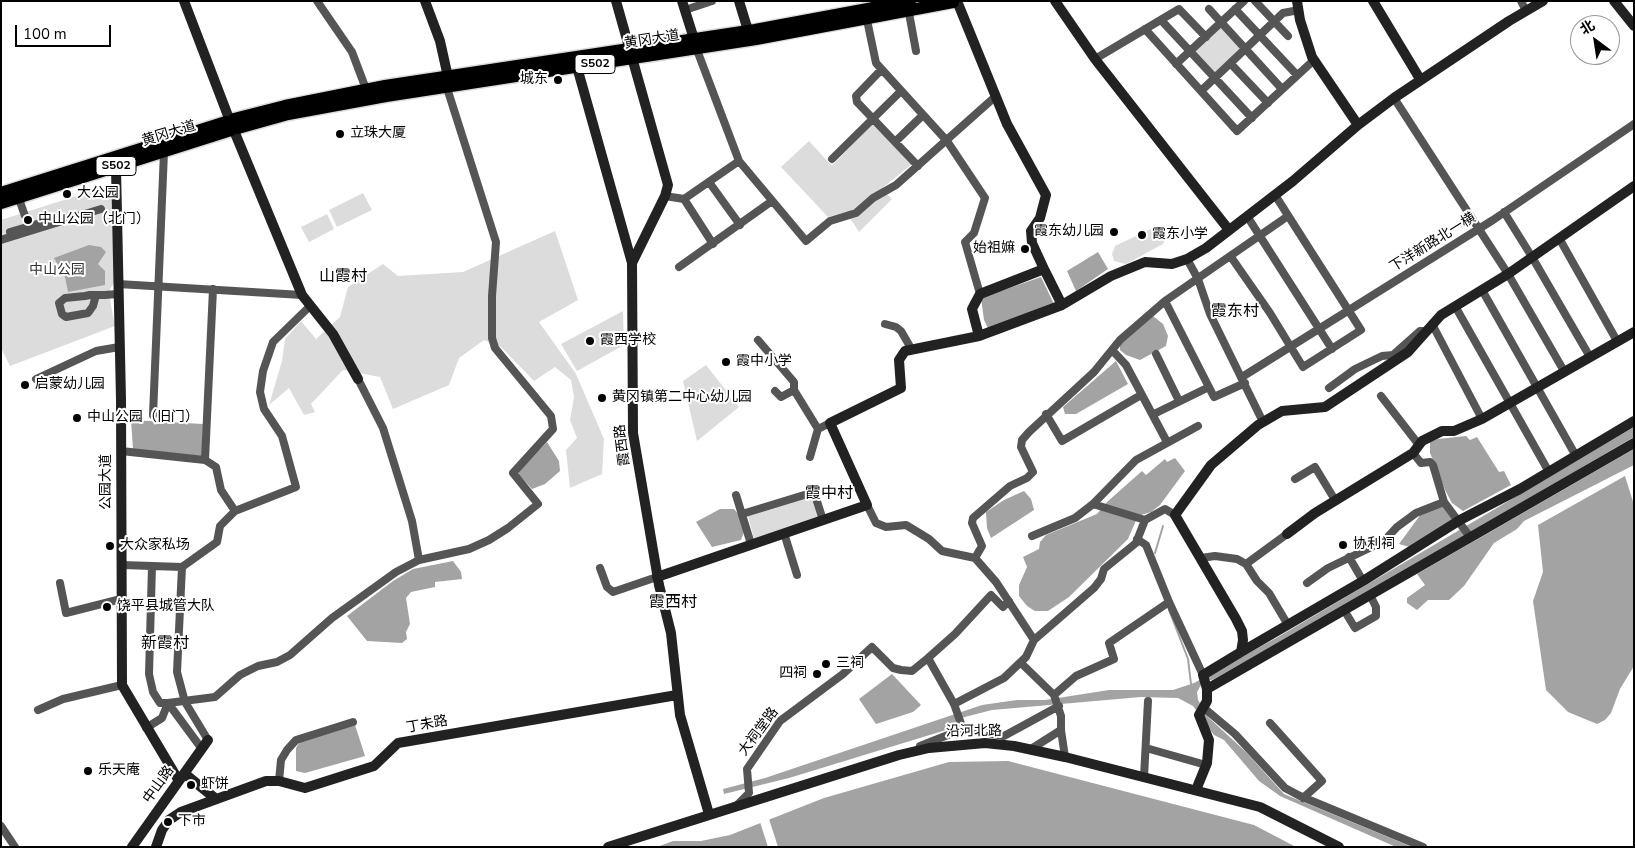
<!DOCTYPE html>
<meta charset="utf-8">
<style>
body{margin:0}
#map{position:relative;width:1635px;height:848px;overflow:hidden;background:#fff;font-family:"Nunito Sans","Noto Sans SC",sans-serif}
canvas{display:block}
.frame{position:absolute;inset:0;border:2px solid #000;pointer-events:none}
.north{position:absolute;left:1570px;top:15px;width:50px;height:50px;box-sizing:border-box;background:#fff;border:1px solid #999;border-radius:50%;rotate:329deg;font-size:14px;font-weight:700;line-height:20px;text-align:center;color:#000}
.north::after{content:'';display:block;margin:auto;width:18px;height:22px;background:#000;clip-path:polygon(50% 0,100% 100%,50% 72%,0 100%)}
.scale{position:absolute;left:15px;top:25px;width:96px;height:22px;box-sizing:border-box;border:2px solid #000;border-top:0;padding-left:6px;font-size:15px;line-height:18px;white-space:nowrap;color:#000;-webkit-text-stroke:4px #fff;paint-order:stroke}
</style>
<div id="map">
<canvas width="1635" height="848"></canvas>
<div class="frame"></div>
<div class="north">北</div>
<div class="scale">100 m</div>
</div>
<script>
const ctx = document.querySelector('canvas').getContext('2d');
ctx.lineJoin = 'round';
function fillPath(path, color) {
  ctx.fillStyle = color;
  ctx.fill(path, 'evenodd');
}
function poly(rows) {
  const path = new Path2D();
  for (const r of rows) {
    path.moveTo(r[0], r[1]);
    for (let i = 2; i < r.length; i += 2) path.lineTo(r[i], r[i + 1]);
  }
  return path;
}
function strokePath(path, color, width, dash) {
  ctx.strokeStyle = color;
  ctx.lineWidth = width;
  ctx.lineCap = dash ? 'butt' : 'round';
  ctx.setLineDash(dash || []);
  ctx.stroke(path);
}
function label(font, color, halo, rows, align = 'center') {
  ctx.font = font + ' "Nunito Sans","Noto Sans SC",sans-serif';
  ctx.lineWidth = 4;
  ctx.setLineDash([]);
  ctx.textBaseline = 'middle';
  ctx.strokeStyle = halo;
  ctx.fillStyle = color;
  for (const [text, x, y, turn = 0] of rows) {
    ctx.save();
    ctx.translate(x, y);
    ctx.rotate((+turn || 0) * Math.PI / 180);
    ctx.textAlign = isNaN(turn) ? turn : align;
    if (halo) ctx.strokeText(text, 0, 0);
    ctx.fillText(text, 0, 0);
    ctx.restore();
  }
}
const green = poly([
 [1221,23,1246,50,1215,79,1190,51],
 [872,124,912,164,881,189,892,199,859,232,846,212,828,217,781,167,809,141,832,166],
 [111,185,114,283,110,289,110,300,115,326,10,366,1,348,1,220],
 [363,193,372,210,337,227,329,210],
 [327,214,334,229,309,242,301,227],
 [1157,226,1165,232,1166,238,1163,244,1126,264,1114,261,1112,254,1115,246],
 [555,231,578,300,539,322,576,374,604,439,602,474,570,488,566,450,577,438,570,420,574,397,571,380,555,367,534,381,501,347,484,340,459,358,449,385,393,409,380,377,343,370,311,404,315,412,304,415,289,388,269,405,282,361,285,339,301,321,316,339,340,317,348,287,383,264,398,276,463,272],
 [623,311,624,345,577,371,561,344],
 [706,365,739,407,697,441,683,381],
 [813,495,820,518,754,539,748,516]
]);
const water = poly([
 [89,245,101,247,106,252,98,264,105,271,105,285,68,292,65,277,54,258],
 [1098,252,1108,269,1076,291,1067,271],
 [1041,277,1054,304,988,328,984,320,981,298],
 [1153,316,1163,324,1168,336,1166,346,1140,360,1126,355,1120,350,1120,345],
 [1116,361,1128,384,1076,414,1065,414,1063,407],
 [131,420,203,424,202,456,133,449],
 [1634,427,1634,437,1330,614,1214,679,1202,683,1197,692,1198,700,1208,717,1246,752,1284,794,1412,847,1396,847,1280,796,1259,781,1224,740,1214,735,1193,706,1178,698,1141,697,992,710,961,718,946,730,789,778,724,794,723,789,765,778,982,705,1017,700,1045,700,1109,690,1173,690,1194,683,1278,637],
 [1466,436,1470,440,1477,437,1499,472,1504,471,1511,485,1463,511,1452,503,1446,492,1430,453,1430,442,1438,439],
 [547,442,559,461,560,471,545,484,532,489,519,475,519,471],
 [1634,449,1634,465,1524,521,1517,529,1494,543,1464,586,1449,600,1428,600,1417,610,1407,603,1407,598,1425,585,1417,574],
 [1175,458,1185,471,1160,505,1151,512,1138,516,1128,539,1069,597,1048,611,1035,611,1027,606,1019,596,1019,585,1027,567,1023,557,1039,549,1040,542,1046,535,1097,514,1107,502,1142,471,1146,475,1165,459,1167,462],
 [1625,476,1634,505,1634,666,1620,689,1611,713,1605,720,1597,724,1568,712,1546,690,1533,601,1543,572,1538,525],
 [1024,491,1031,499,1034,510,991,538,987,528,986,512,1004,500],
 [1444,506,1455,518,1413,548,1399,544,1421,514],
 [720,509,734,509,740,516,745,529,741,540,712,547,696,522],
 [453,561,461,572,462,579,435,582,435,587,411,592,406,598,410,624,406,632,407,639,402,643,367,641,347,616,393,581,413,569],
 [892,674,921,705,913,712,876,724,859,699],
 [355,725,365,756,305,773,296,771,296,748,300,741],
 [1008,761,1254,825,1296,847,657,847,673,841,701,841,730,835,824,798,949,762]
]);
const pier = poly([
 [769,819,778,847,768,847,760,822]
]);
const stream = poly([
 [1155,553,1163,526],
 [1169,610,1188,659,1191,684]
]);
const street = poly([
 [317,1,352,52,366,89],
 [1255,1,1288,36],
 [1521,1,1526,11],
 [1209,9,1282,89],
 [1235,9,1297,75],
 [685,10,712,1],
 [909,13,916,51],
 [867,20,876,63,947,141,985,198,974,233,965,242,980,294],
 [1161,20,1252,118],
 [1145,29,1237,131,1314,60],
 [697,50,739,161,806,241,830,221,856,213,873,198,896,185,996,96],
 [1095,59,1179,9,1206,37],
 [1176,64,1244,1],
 [1231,64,1268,103],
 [881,70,856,96,857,102,918,166],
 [1201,91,1283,13,1299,10],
 [1394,98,1508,274,1564,371],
 [895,142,923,115],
 [832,159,901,91],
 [709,182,740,225],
 [18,196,25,216],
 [665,196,684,199,739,161],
 [684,199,713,244],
 [1504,212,1532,257,1590,357],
 [1247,216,1332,349],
 [10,232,54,219],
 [1559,238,1617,341],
 [1,240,101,209],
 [1231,257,1270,313,1303,367,1361,330,1275,195],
 [1187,259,1198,279,1210,314,1263,422],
 [679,267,772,201],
 [118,284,302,295],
 [1482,290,1576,456],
 [96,295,93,306,88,313,66,317,62,314,59,303,65,298,85,296,90,295,105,295,117,294],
 [1165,301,1214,397,1245,383],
 [1455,306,1549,472],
 [885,324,896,327,901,331,912,350],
 [1432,324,1482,419],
 [758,340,794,382,794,390,818,429,830,423],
 [1112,350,1126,365,1167,442],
 [1156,354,1179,401],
 [1242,377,1493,220,1634,124],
 [36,379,96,351,119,347],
 [358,379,383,428,412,521,419,560],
 [1329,388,1355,369,1382,356,1393,355,1420,331,1427,331],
 [775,391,781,397,794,390],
 [1381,396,1419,445],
 [1046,414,1062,441,1141,395],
 [1154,414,1209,387],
 [153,415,164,152],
 [121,451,205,460,213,289],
 [1413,453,1421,463,1430,462,1433,465,1444,502,1470,537],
 [810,457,818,429],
 [205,460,216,467,221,490,235,511,296,487,282,436,264,409,260,392,263,371,273,342,309,307],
 [1295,479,1315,467,1335,500],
 [736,495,751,544],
 [1093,504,1145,520],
 [867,505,876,523,886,527,906,525,929,539,942,551,975,558,996,582,1034,640,1026,657,1004,678,954,704],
 [742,514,814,492,823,520],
 [784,533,797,575],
 [1032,536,1075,518,1093,504,1136,460,1198,426],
 [1137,539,1146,545,1169,602,1203,675],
 [1349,557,1363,581],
 [975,558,982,546,972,523,973,518,1010,486,1027,478,1033,472,1021,447,1022,440,1029,432,1094,372,1120,340,1165,301,1288,216],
 [1201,558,1215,556,1237,559,1246,564,1287,534],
 [1246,564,1257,581,1269,593,1288,625],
 [122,565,182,567,217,542,220,526,235,511],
 [152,566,149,674,153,692,160,703,168,703,202,749],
 [182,567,177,672,185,702,208,740],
 [600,568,607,587,613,592,657,577],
 [60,583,66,613,121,599],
 [1307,583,1328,568,1384,541,1397,527,1416,513,1444,502],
 [1344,610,1355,628,1376,616,1376,607,1370,595],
 [1034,640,1094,588,1101,579,1104,569,1136,543,1145,520,1165,509,1175,515],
 [928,658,955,634,991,595,1003,607,1009,601],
 [1021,663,1054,695,1061,716,1061,730,1031,749],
 [1054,695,1076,676,1114,659,1109,643,1169,602],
 [1204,708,1235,734,1285,788,1300,796,1423,847],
 [38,710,63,699,122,685],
 [1270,723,1322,781,1303,798],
 [146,728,162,718,168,703,215,697,240,675,258,666,277,662,290,655,332,618,396,572,419,560,469,549,489,540,508,528,538,504,513,473,553,429,551,416,495,348,492,338,492,296,496,242,447,88],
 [963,729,1004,736,1059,706],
 [1061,730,1065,757],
 [1146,748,1206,765],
 [1144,777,1148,701],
 [279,781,281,760,287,750,296,740,353,722],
 [736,806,749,793,747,769,780,721,843,674,872,647,893,668,901,670,912,671,928,658,954,704,963,729,920,746],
 [1,826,15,847]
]);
const secondary = poly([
 [184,1,230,121,302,295,333,334,358,379],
 [425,1,440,41,448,77],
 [616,1,668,185,665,196,632,263,633,433,659,585,671,633,680,715,709,814],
 [682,1,694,39],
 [739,1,750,37],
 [957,1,1007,124,1046,195,1040,218,1031,231,1032,243,1044,269,980,294,972,309,979,336],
 [1055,1,1095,59,1229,230],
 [1297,1,1300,20,1312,57,1358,125],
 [1373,1,1420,79],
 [1614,1,1634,26],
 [577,67,632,263],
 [116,168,121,400,122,685,179,781],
 [1044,269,1062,305],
 [1287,534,1315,513,1413,453,1422,441,1442,431,1454,431,1482,419,1634,332],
 [657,577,867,505,830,423,901,388,899,360,905,351,979,336,1062,305,1111,276,1145,262,1172,264,1187,259,1206,248,1293,181,1358,125,1394,98,1509,21,1543,1],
 [1241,652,1363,581,1460,520,1520,489,1634,421],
 [1207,689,1634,443],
 [185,774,216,799],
 [1198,785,1207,763,1209,740,1199,715,1207,701,1207,689,1203,675,1241,652,1243,640,1242,631,1236,619,1175,515,1211,465,1258,425,1282,411,1325,407,1408,352,1441,315,1508,274,1634,186],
 [132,847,208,740],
 [156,847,162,830,169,820,181,812,266,781,279,781,305,788,374,766,398,743,677,695],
 [608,847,899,755,929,748,985,743,1014,746,1065,757,1260,807,1339,847]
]);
const primary = poly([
 [234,119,285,106,385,86,755,30,910,1],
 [238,128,288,114,386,96,756,39,953,2],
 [1,193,226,122],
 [1,203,231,130]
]);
const markers = [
 [558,80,5,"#000"],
 [340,134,5,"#000"],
 [67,194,5,"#000"],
 [28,220,5,"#000"],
 [1114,232,5,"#000"],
 [1142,235,5,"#000"],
 [1025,249,5,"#000"],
 [590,341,5,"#000"],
 [726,362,5,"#000"],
 [25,385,5,"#000"],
 [602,398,5,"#000"],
 [77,418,5,"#000"],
 [1343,545,5,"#000"],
 [110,546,5,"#000"],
 [107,607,5,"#000"],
 [826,664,5,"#000"],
 [817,674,5,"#000"],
 [88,771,5,"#000"],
 [191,785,5,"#000"],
 [168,822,5,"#000"]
];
const shields = [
 [595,64,40],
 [116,166,40]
];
const shieldNames = [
 ["S502",595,64],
 ["S502",116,166]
];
const streetNames = [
 ["黄冈大道",652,40,-9],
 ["黄冈大道",169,134,-17],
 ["下洋新路北一横",1433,243,-32],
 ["霞西路",623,445,-97],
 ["公园大道",107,482,-90],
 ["丁未路",427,725,-10],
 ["大祠堂路",759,732,-53],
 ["沿河北路",974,732,-1],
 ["中山路",159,785,-54]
];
const poiNames = [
 ["城东",548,80,"right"],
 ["立珠大厦",350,134],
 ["大公园",77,194],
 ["中山公园（北门）",38,220],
 ["霞东幼儿园",1104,232,"right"],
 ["霞东小学",1152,235],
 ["始祖嫲",1015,249,"right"],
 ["霞西学校",600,341],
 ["霞中小学",736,362],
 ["启蒙幼儿园",35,385],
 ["黄冈镇第二中心幼儿园",612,398],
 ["中山公园（旧门）",87,418],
 ["协利祠",1353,545],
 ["大众家私场",120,546],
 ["饶平县城管大队",117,607],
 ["三祠",836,664],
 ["四祠",807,674,"right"],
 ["乐天庵",98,771],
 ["虾饼",201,785],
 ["下市",178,822]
];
const parkNames = [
 ["中山公园",57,271]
];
const quarterNames = [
 ["山霞村",343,277],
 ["霞东村",1235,312],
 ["霞中村",829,494],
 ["霞西村",673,603],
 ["新霞村",165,644]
];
fillPath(green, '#dcdcdc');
fillPath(water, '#a3a3a3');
fillPath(pier, '#fff');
strokePath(stream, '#a3a3a3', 2);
strokePath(primary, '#dbdbdb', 15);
strokePath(street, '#555', 8);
strokePath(secondary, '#222', 10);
strokePath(primary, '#000', 12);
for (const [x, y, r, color] of markers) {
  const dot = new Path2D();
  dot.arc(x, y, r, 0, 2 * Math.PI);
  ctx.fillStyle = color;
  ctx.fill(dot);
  strokePath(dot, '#fff', 2);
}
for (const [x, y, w] of shields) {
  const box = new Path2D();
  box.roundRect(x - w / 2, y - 9.5, w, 19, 4);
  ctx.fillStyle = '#fff';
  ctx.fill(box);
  strokePath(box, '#000', 1);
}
label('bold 12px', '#000', null, shieldNames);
label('14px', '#000', '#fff', streetNames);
label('14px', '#000', '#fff', poiNames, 'left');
label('14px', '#333', '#fff', parkNames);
label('16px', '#000', '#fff', quarterNames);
</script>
